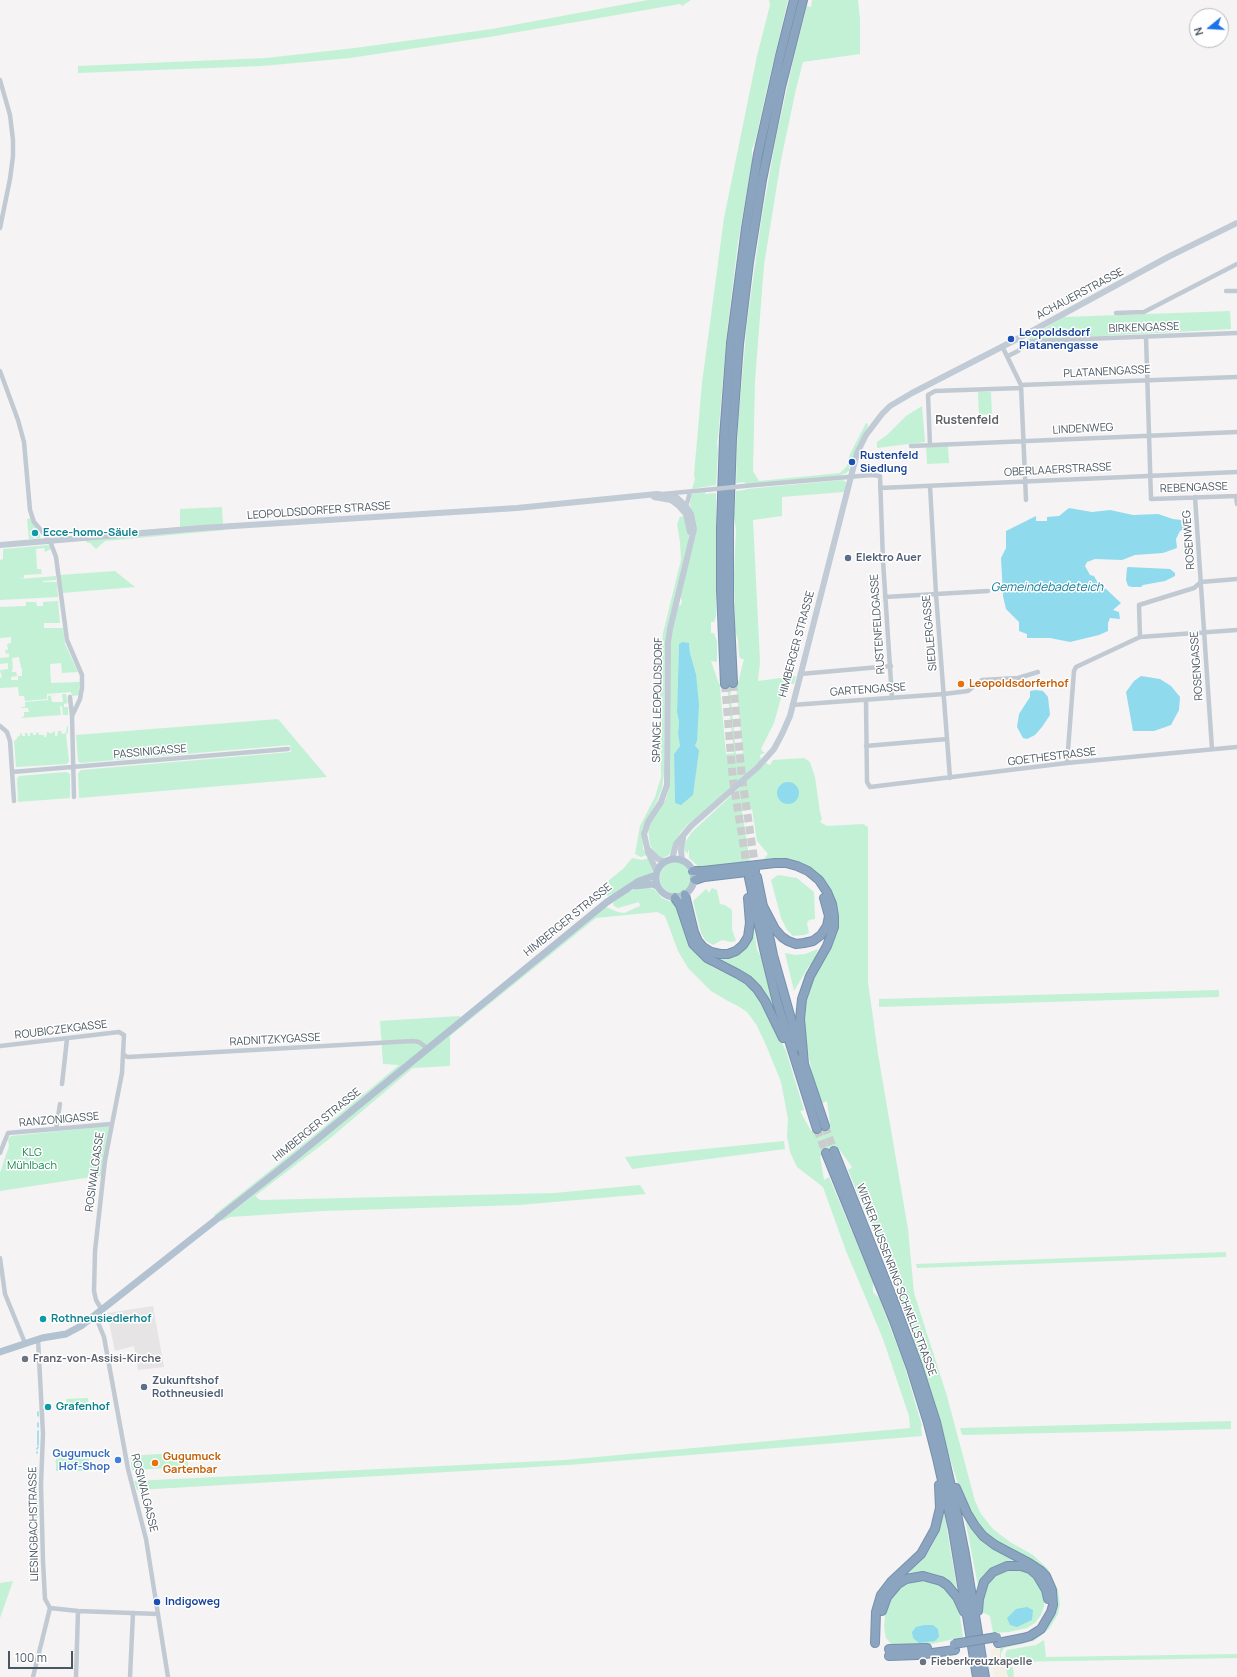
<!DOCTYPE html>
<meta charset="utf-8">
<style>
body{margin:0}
#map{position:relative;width:1237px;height:1677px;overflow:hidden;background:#f5f3f3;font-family:Manrope,sans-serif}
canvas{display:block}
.north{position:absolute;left:1189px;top:8px;width:40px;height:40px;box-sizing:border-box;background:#fff;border:1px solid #b7bbc0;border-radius:50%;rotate:252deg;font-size:11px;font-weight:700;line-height:16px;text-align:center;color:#4a5661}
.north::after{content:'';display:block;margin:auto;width:14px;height:18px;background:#1a73e8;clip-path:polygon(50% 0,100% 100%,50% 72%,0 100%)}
.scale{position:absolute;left:8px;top:1651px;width:65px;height:18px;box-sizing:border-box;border:2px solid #4a5661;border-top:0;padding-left:5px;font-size:12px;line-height:14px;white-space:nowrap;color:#4a5661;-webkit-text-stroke:3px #fff;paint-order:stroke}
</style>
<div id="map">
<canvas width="1237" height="1677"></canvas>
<div class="north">N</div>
<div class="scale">100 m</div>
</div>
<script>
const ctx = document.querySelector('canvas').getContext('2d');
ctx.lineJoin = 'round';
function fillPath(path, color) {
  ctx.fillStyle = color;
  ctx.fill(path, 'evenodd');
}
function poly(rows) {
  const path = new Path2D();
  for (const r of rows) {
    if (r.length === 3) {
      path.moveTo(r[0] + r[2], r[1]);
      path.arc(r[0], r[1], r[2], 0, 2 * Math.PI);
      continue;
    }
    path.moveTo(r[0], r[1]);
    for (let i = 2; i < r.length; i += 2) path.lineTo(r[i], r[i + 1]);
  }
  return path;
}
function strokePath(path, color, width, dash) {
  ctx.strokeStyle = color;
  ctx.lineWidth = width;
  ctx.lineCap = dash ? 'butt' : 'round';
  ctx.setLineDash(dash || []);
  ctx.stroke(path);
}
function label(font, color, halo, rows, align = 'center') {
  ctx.font = font + ' Manrope,sans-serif';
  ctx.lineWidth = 3;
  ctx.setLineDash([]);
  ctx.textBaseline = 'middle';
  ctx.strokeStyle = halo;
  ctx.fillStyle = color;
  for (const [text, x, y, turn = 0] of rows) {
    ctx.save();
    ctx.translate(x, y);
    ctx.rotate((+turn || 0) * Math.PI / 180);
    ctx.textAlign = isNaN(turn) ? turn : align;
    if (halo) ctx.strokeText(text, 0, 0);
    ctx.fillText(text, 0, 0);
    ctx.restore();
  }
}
const education = poly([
 [153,1306,164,1367,138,1370,134,1346,115,1351,107,1313]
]);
const green = poly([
 [648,0,691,0,682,6,680,4,489,37,350,58,262,66,78,73,78,66,266,58,355,48,492,29],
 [769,0,788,0,768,84,755,142,752,149,752,162,738,242,727,332,718,437,717,443,718,453,716,485,692,489,695,479,694,475,702,383,724,218,757,56,770,5],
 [812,0,858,0,860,19,860,54,803,62,796,89,781,160,764,265,755,381,753,471,759,481,840,473,847,466,850,454,866,423,868,424,867,429,854,454,849,468,850,470,846,473,839,476,747,484,744,482,736,483,738,424,747,323,761,222,776,138,794,57,807,6,811,7],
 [1230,311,1231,329,1027,340,1027,339,1064,317],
 [978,392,991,392,992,414,979,415],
 [922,406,925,442,877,448,877,442,887,435,906,416],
 [948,446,949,463,927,464,926,447],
 [842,480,845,481,847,484,844,492,782,497,782,516,753,520,760,662,758,681,796,676,794,684,789,684,784,687,774,723,761,749,763,752,766,752,760,755,761,760,714,803,688,824,680,833,669,855,663,858,658,856,650,845,648,829,651,821,666,799,669,788,670,644,672,627,679,605,681,605,682,601,680,596,693,543,690,503,691,494,705,492,705,494,716,493,716,616,714,622,711,622,711,633,714,633,717,641,717,662,711,661,719,684,738,683,744,659,741,659,739,656,738,640,735,631,734,575,736,530,734,516,736,491,745,490,746,489],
 [689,643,690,653,696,674,697,741,675,802,674,754,680,746,678,734,679,722,677,712,679,644],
 [736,685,743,753,736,754,730,686],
 [727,686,734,753,726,754,720,687],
 [222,507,223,525,225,530,105,541,96,549,90,543,86,542,88,534,180,527,180,509],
 [683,516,686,517,689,534,688,548,666,636,665,649,664,773,662,788,657,801,642,829,643,849,647,855,641,857,635,854,640,826,655,797,661,777,660,680,663,633,681,560,680,542,677,524,680,517],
 [31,518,40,535,40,538,29,539,27,519],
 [49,545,51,549,45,552,44,548,36,549,37,569,41,569,42,574,24,575,24,578,19,579,56,576,56,580,43,581,43,582,57,582,58,597,0,600,0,560,3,559,3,549],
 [115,571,135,587,62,593,60,575],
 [58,601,60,623,44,623,44,628,63,628,65,644,78,672,62,673,61,663,50,664,51,683,80,682,79,695,72,696,71,692,47,694,47,699,25,701,24,696,19,696,18,687,0,688,0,678,2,677,0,670,8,669,8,663,0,664,0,658,9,657,9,653,6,654,5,650,8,650,7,644,11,643,11,637,0,638,0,607,26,606,26,602,36,602,37,606,43,606,43,602],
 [19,657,21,668,22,668,22,676,18,676,18,680,11,680,11,677,17,676,16,672,12,672,12,669,13,669,12,658],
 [62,694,66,694,68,703,64,704,64,707,68,707,68,715,63,715,62,706,60,706,61,715,21,718,24,716,24,712,29,712,28,708,21,708,21,707,25,707,25,702,48,700,48,696,58,695,51,696,52,702,63,702],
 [278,719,327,777,79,798,78,773,81,770,291,752,290,745,80,763,78,761,76,735],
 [67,726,68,726,68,733,66,734,69,761,67,764,16,767,14,741,17,739,17,737,20,736,20,734,22,733,22,736,25,736,25,733,27,733,28,736,30,736,30,733,33,733,33,735,36,735,36,733,38,732,39,735,44,735,44,737,46,737,47,732,49,732,50,734,55,731,55,736,57,736,58,731,61,731,62,734,66,733],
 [804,758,810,762,815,777,820,812,822,819,820,822,827,826,863,824,868,827,868,982,878,1054,908,1229,914,1293,947,1396,975,1501,981,1514,993,1529,1010,1542,1033,1555,1048,1569,1058,1590,1060,1604,1058,1614,1049,1629,1034,1641,1004,1648,1001,1653,1001,1657,1005,1664,1013,1668,1014,1677,1008,1677,1005,1666,1000,1659,1000,1646,1045,1629,1048,1625,1056,1608,1047,1574,1037,1563,993,1540,981,1529,963,1500,898,1292,848,1170,852,1167,839,1149,820,1156,824,1180,829,1177,873,1282,873,1292,879,1298,903,1361,922,1426,921,1427,922,1436,568,1465,137,1490,134,1481,564,1460,910,1428,909,1416,883,1339,846,1251,823,1187,797,1167,790,1152,787,1136,788,1119,781,1082,766,1045,756,1024,747,1012,738,1006,728,1001,711,991,688,968,678,951,665,916,657,912,596,918,450,1036,450,1066,413,1068,328,1140,255,1196,260,1200,554,1193,640,1185,646,1194,519,1205,323,1211,230,1217,222,1221,214,1215,307,1141,399,1065,383,1064,380,1021,459,1016,466,1022,606,907,618,912,624,913,640,906,639,902,618,908,614,906,613,903,616,900,627,892,645,887,654,889,662,898,676,904,708,963,712,967,736,978,743,979,758,994,786,1051,804,1110,800,1111,811,1131,830,1124,827,1101,822,1103,813,1076,802,1026,804,996,837,916,813,872,762,861,768,854,757,841,752,809,742,811,750,862,699,867,689,858,689,851,688,850,688,854,684,850,686,841,692,832,766,763,770,765,773,760],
 [66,772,70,774,70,798,18,802,17,779,19,776],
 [632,858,642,860,649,858,654,868,652,873,635,880,613,894,608,896,606,895,604,890,607,882,624,868],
 [676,878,16],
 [778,875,797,878,814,892,815,919,809,920,807,923,809,933,804,935,793,936,787,930,781,918,771,880],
 [712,888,717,890,720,904,725,905,732,910,732,929,736,941,731,942,722,940,713,945,706,941,701,933,693,901,706,889,709,893],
 [682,900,692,933,697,943,703,950,710,954,720,956,736,953,748,941,752,929,754,928,757,950,761,957,776,1014,757,986,749,979,710,958,702,952,695,944,690,934,682,904,679,901],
 [818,949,814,962,809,966,794,991,785,953,796,955,805,954],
 [1219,990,1219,997,879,1007,879,999],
 [109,1126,113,1127,105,1175,0,1191,0,1173,9,1146,8,1139,11,1136],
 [784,1141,785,1149,632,1169,625,1157],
 [1226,1252,1226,1257,917,1268,916,1264],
 [88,1398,89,1407,67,1408,66,1399],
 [1231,1421,1231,1429,962,1435,960,1428],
 [89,1451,89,1464,92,1464,92,1471,56,1471,56,1462,54,1461,56,1461,56,1454,54,1452],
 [188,1452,188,1467,132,1470,130,1456],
 [944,1512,957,1589,948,1580,938,1575,924,1572,907,1574,920,1562,930,1549,938,1534],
 [965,1518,984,1543,1017,1562,1004,1563,993,1567,985,1574,978,1586],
 [1022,1569,1030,1573,1038,1581,1045,1598,1044,1606,1041,1615,1035,1623,1027,1628,1009,1632,993,1633,990,1616,982,1612,983,1594,988,1581,995,1574,1004,1570],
 [924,1579,938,1582,950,1591,959,1609,963,1637,927,1645,893,1646,886,1638,884,1626,886,1608,892,1595,900,1586,913,1580],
 [13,1581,0,1618,0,1583],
 [1044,1640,1046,1657,1237,1654,1237,1658,1008,1662,1005,1655,1007,1650,1036,1645]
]);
const sand = poly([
 [1000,1646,1000,1659,1007,1669,1006,1671,1008,1677,994,1677,991,1650]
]);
const water = poly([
 [1069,508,1092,512,1110,510,1133,515,1158,514,1173,519,1189,521,1188,527,1180,531,1176,539,1177,548,1163,553,1135,555,1122,560,1095,559,1087,562,1085,566,1090,575,1094,576,1100,587,1106,589,1121,603,1113,610,1119,612,1120,619,1110,618,1108,623,1108,631,1099,635,1070,642,1050,638,1027,638,1027,634,1019,631,1019,622,1006,609,1003,596,1001,558,1006,548,1006,531,1036,516,1036,521,1047,521,1047,517,1059,516],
 [1128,567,1170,569,1175,573,1175,576,1165,581,1143,585,1141,587,1132,587,1128,586,1126,580,1127,568],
 [682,642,689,643,690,653,696,674,699,705,697,741,695,746,699,750,693,795,681,805,675,803,674,754,680,746,678,734,679,722,677,712,679,644],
 [1141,676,1160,679,1171,686,1180,697,1179,710,1171,725,1154,731,1133,731,1126,692,1134,681],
 [1036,690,1043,691,1048,697,1050,715,1042,727,1035,735,1027,739,1023,738,1017,727,1019,714,1030,697,1030,691],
 [788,793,11],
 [1027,1607,1033,1610,1032,1620,1017,1627,1010,1625,1007,1618,1016,1609],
 [924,1625,933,1625,938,1629,939,1637,935,1641,919,1643,913,1638,912,1632,916,1627]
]);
const stream = poly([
 [38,1412,38,1416],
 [38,1427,38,1423],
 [38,1445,38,1431],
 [37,1449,38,1447],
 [37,1453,37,1452],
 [36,1489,37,1467],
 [36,1495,37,1506],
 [37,1510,37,1517],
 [37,1521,37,1524],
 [37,1526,37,1528],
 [37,1532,37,1530],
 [37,1536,37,1545]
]);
const highwayTunnel = poly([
 [733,683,742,778,756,872],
 [725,684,733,780,748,873],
 [825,1126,834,1151],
 [817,1129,826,1153]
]);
const street = poly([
 [0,80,10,115,13,140,13,156,10,179,0,228],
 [1226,291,1237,291],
 [1116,313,1144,312,1237,264],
 [1146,337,1151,499,1237,496],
 [1002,346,1021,385,1026,500],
 [1008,356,1018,351,1027,342,1034,341,1237,333],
 [0,371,18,420,24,442,30,510,34,522,50,541,56,557,67,640,82,675,82,688,80,699,72,716,74,797],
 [1021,385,1237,377],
 [930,445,928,395,935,391,1021,388],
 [911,446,1237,432],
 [744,486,871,475,880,476,883,561,892,698],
 [930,486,936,594,950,778],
 [880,488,1237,472],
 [663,494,705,490],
 [1236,496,1237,504],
 [1195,497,1212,749],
 [686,507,690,492],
 [885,597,988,591],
 [1140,637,1139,605,1194,588,1201,582,1237,579],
 [800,674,891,666],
 [70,697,72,716],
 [866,700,867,782,870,787,1067,763,1237,747],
 [792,705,944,694,968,691,982,680,1018,678,1038,672],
 [0,726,7,732,10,741,14,801],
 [866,746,947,739],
 [1067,763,1074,671,1076,667,1140,637,1237,630],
 [12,772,288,749],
 [0,1046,119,1032,124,1035,122,1073,105,1160,95,1251,94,1291,96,1300,102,1310],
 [123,1053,125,1056,128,1057,413,1041,419,1042,427,1048],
 [62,1084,67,1039],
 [56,1129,60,1104],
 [0,1153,8,1133,111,1124],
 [0,1258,5,1294,25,1343],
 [95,1315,104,1337,128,1469,146,1539,168,1677],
 [50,1608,78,1611,158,1614],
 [33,1677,50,1608,45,1599,43,1561,41,1484,43,1434,38,1339],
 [76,1677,78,1611],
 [130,1677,133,1613]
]);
const secondary = poly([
 [654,497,671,500,678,505,686,514,690,532],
 [0,545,202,528,517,508,657,494,676,497,686,506,691,514,694,529,670,629,668,642,667,785,661,802,648,822,644,834,648,852,657,872],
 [648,849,658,859,665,862],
 [672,859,676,844,691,826,758,767,774,749,782,734,790,716,857,453,866,435,882,414,890,406,912,393,1021,337,1168,257,1237,223],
 [682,860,681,850,683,838]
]);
const primary = poly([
 [675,878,19],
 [635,886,653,884,657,886],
 [0,1352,42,1338,66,1334,81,1326,293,1159,607,902,639,881,656,875]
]);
const highway = poly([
 [733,683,729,601,729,526,732,439,739,344,749,262,762,180,781,87,803,0],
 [725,684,721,590,721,528,724,437,731,343,746,228,758,154,780,56,794,0],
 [693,871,703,871,775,863,786,863,797,866,808,871,819,880,827,892,832,904,834,916,834,927,827,946,810,976,802,999,800,1019,804,1064],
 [757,877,773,955,799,1047],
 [749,878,764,949,777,1002,817,1129],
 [695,880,704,877,755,871],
 [685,895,694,932,698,941,703,947,711,952,720,954,728,954,736,951,743,945,748,937,750,923,748,898],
 [675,898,680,905,693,944,707,958,738,974,748,980,757,989,765,1001,783,1038],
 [763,906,775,929,782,937,788,941,796,944,804,943,813,941,821,935,827,926,829,916,824,898],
 [802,1058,825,1126],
 [834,1151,893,1299,918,1366,936,1422,954,1499,965,1554,985,1677],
 [826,1153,894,1321,911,1368,928,1423,937,1458,953,1530,977,1677],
 [956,1488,967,1513,975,1526,983,1536,995,1545,1029,1563,1041,1571,1046,1576,1052,1590,1053,1605,1051,1612,1041,1629,1030,1636,1023,1638,998,1643],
 [882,1611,887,1597,898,1584,906,1579,923,1576,941,1581,947,1585,957,1597,964,1612],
 [978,1611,979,1599,984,1582,993,1572,1007,1566,1021,1566,1030,1569,1037,1575,1046,1590,1048,1599],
 [875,1643,876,1612,881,1595,891,1582,921,1554,935,1529,940,1508,939,1485],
 [889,1649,927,1648],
 [889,1656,917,1655,955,1650]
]);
const streetBridge = poly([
 [705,490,744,486]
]);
const highwayBridge = poly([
 [954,1644,997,1637]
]);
const markers = [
 [1011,339,4,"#1a4fb4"],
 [852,462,4,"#1a4fb4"],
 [35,533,4,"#0f9aa8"],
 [848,558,4,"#5c6f8a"],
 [961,684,4,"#e8710a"],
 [43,1319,4,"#0f9aa8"],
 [25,1359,4,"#6b7280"],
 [144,1387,4,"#5c6f8a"],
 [48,1407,4,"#0f9aa8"],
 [118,1460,4,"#3f7fe0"],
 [155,1463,4,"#e8710a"],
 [157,1602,4,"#1a4fb4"],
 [923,1662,4,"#6b7280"]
];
const streetNames = [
 ["ACHAUERSTRASSE",1080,294,-28],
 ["BIRKENGASSE",1144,328,-2],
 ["PLATANENGASSE",1107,372,-3],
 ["LINDENWEG",1083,429,-3],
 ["OBERLAAERSTRASSE",1058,470,-3],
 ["REBENGASSE",1194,488,-2],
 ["LEOPOLDSDORFER STRASSE",319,511,-4],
 ["ROSENWEG",1189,540,-94],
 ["RUSTENFELDGASSE",878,624,-94],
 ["SIEDLERGASSE",930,633,-95],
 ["HIMBERGER STRASSE",797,644,-75],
 ["ROSENGASSE",1197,666,-94],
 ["GARTENGASSE",868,690,-4],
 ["SPANGE LEOPOLDSDORF",658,700,-89],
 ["PASSINIGASSE",150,752,-5],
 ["GOETHESTRASSE",1052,757,-7],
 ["HIMBERGER STRASSE",568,920,-39],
 ["ROUBICZEKGASSE",61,1030,-7],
 ["RADNITZKYGASSE",275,1040,-3],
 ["RANZONIGASSE",59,1120,-5],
 ["HIMBERGER STRASSE",317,1125,-39],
 ["ROSIWALGASSE",95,1172,-82],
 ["WIENER AUSSENRING SCHNELLSTRASSE",896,1280,69],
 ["ROSIWALGASSE",144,1493,76],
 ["LIESINGBACHSTRASSE",34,1524,-91]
];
const transitNames = [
 ["Leopoldsdorf",1019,333],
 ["Platanengasse",1019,346],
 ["Rustenfeld",860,456],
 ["Siedlung",860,469],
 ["Indigoweg",165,1602]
];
const cultureNames = [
 ["Ecce-homo-Säule",43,533],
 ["Rothneusiedlerhof",51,1319],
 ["Grafenhof",56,1407]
];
const serviceNames = [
 ["Elektro Auer",856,558],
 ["Zukunftshof",152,1381],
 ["Rothneusiedl",152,1394]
];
const foodNames = [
 ["Leopoldsdorferhof",969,684],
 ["Gugumuck",163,1457],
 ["Gartenbar",163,1470]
];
const parkNames = [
 ["KLG",32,1153],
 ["Mühlbach",32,1166]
];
const worshipNames = [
 ["Franz-von-Assisi-Kirche",33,1359],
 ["Fieberkreuzkapelle",931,1662]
];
const shopNames = [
 ["Gugumuck",110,1454],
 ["Hof-Shop",110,1467]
];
const neighbourhoodNames = [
 ["Rustenfeld",967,421]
];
const waterNames = [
 ["Gemeindebadeteich",1047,588]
];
fillPath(education, '#e6e4e5');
fillPath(green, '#c3f1d5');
fillPath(sand, '#f5f0e5');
fillPath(water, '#90daee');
strokePath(stream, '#90daee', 1.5);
strokePath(highwayTunnel, '#caccce', 8, [8, 4]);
strokePath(highway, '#7690ad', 10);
strokePath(street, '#c1cad2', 4.5);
strokePath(secondary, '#c1cbd6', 6);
strokePath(primary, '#b3c2d1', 7);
strokePath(highway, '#8ba5c1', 8);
strokePath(highwayBridge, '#7690ad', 10, []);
strokePath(streetBridge, '#c1cad2', 4.5);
strokePath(highwayBridge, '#8ba5c1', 8);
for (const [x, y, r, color] of markers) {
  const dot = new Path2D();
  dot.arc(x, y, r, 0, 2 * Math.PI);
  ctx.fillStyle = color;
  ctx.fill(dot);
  strokePath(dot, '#fff', 1.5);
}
label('11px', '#4a5661', '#fff', streetNames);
label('bold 11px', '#164399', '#fff', transitNames, 'left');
label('bold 11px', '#0d838f', '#fff', cultureNames, 'left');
label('bold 11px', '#4e5e75', '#fff', serviceNames, 'left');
label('bold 11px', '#c56008', '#fff', foodNames, 'left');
label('11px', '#17864f', '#fff', parkNames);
label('bold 11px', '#5b616d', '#fff', worshipNames, 'left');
label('bold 11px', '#366cbe', '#fff', shopNames, 'right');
label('bold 12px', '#5f6368', '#fff', neighbourhoodNames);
label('italic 12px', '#0c7c9b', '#fff', waterNames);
</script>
